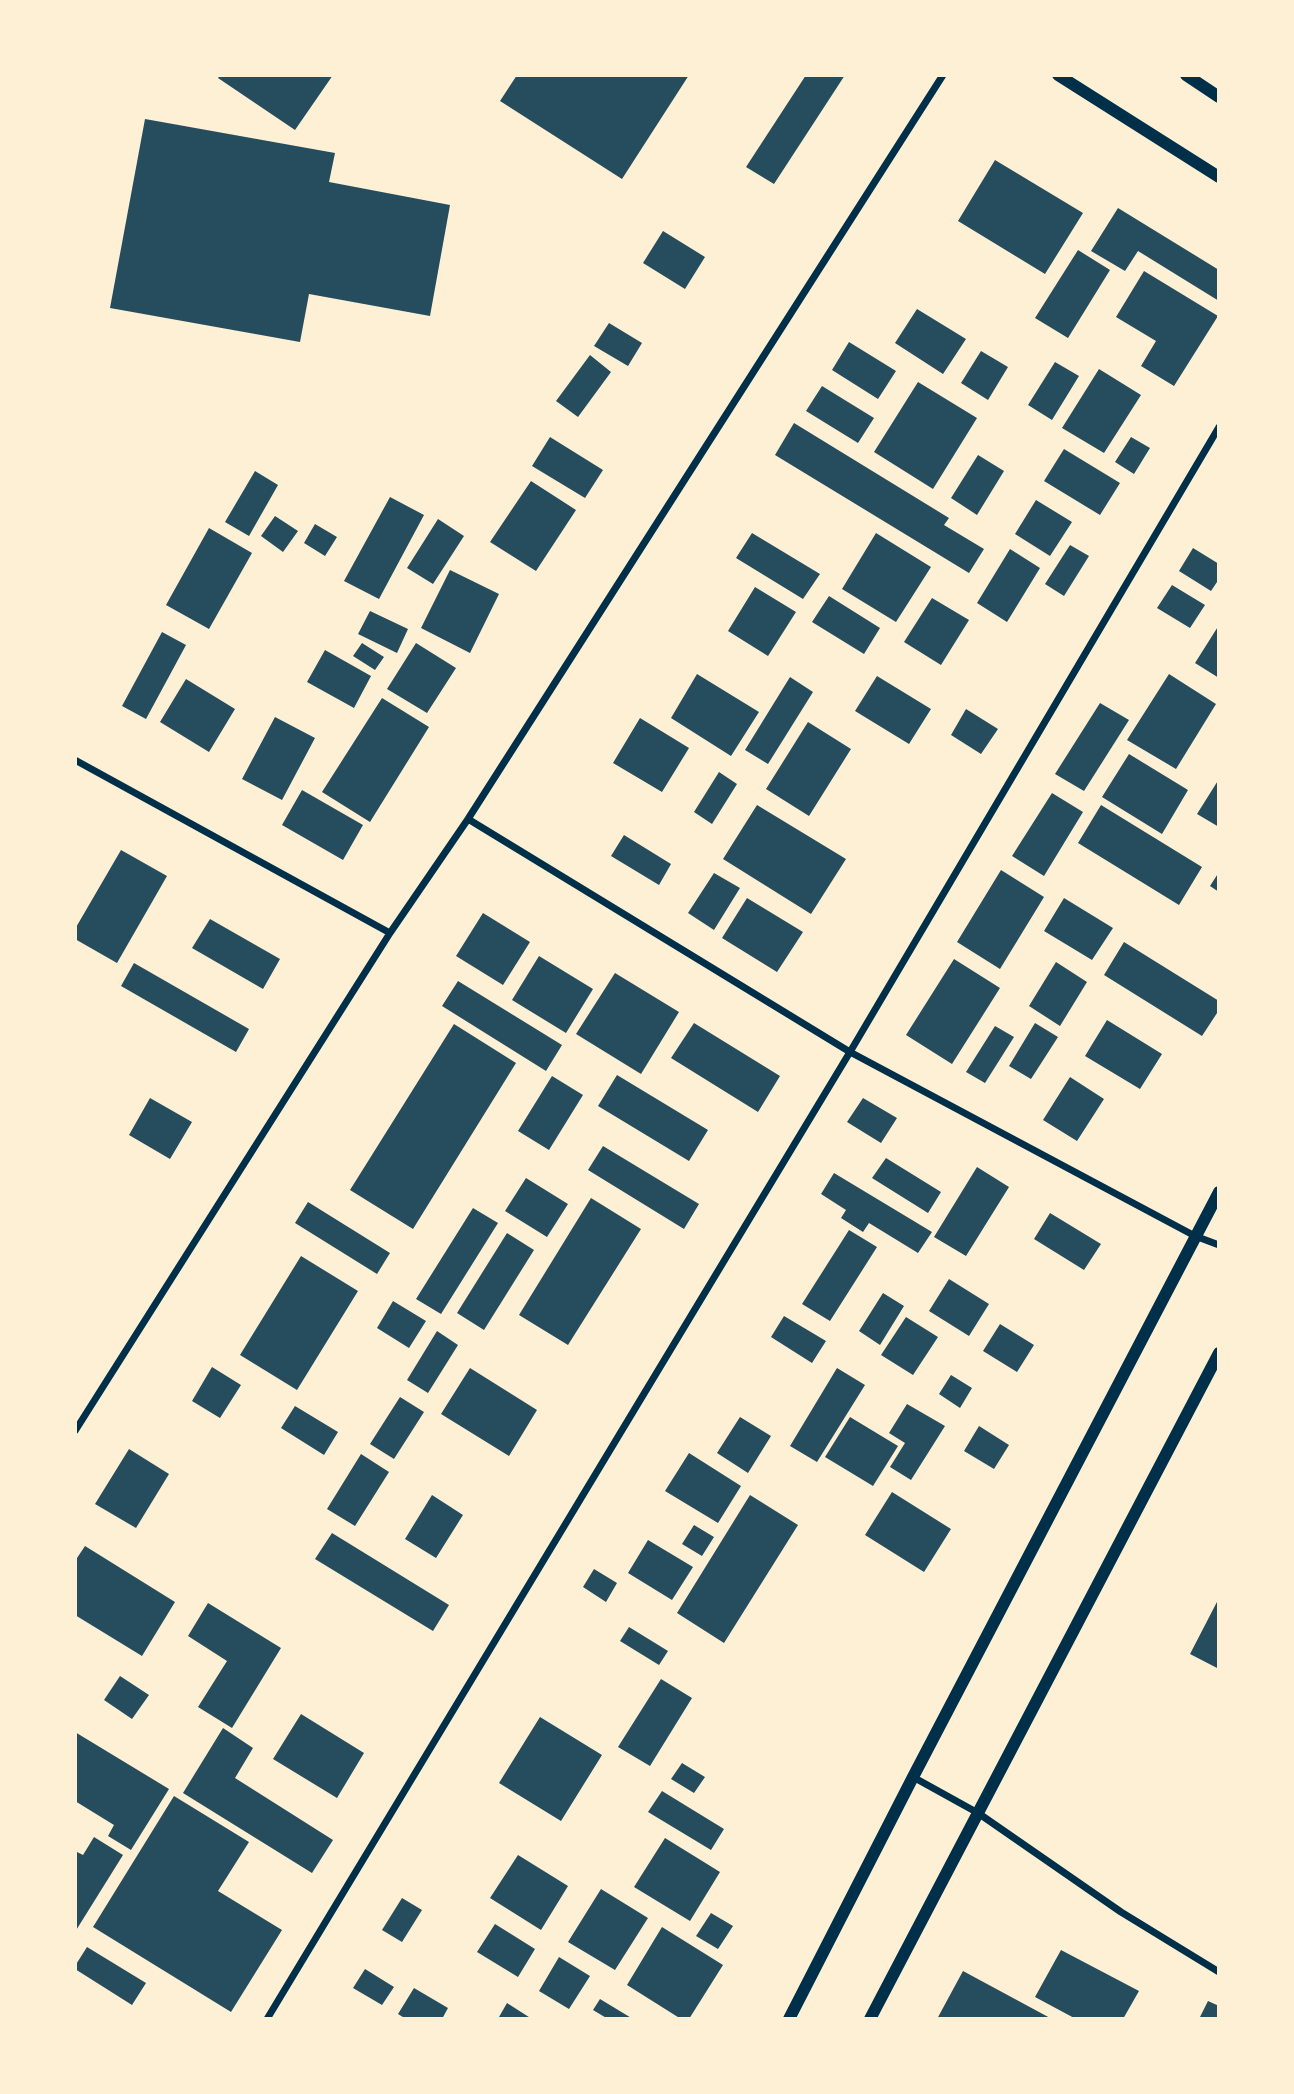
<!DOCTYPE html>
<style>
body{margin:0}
#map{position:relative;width:1294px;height:2094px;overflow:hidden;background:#fdf0d5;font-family:"Archivo Narrow",sans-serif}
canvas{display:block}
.frame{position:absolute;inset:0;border:77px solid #fdf0d5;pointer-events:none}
</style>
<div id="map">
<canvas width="1294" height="2094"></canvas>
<div class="frame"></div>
</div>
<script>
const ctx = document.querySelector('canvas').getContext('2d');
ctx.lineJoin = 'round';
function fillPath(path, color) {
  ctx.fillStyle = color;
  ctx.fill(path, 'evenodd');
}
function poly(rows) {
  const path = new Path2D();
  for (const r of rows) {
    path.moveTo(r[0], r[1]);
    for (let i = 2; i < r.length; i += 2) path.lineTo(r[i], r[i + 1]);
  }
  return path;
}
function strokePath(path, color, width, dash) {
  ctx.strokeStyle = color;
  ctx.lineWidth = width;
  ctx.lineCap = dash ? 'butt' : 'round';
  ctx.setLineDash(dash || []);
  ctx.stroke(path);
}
const building = poly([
 [220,75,333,75,295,130,218,78],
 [517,75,689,75,622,179,500,101],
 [806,75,845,75,774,184,746,167],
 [145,119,335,153,329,182,450,205,430,316,309,294,300,342,110,308],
 [995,160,1083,213,1045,274,958,221],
 [1118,208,1219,270,1219,301,1138,251,1125,271,1091,251],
 [663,231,705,257,685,289,643,263],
 [1078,250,1110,270,1068,338,1035,318],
 [1144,271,1218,316,1174,386,1141,366,1156,341,1116,317],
 [917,309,966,339,943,374,895,343],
 [609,323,642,343,628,366,594,346],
 [849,342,896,371,878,399,832,370],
 [981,351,1008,367,988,400,961,383],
 [590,355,611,372,578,417,556,401],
 [1055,362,1079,376,1052,420,1028,405],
 [1099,369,1141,395,1104,453,1062,428],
 [918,382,977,418,933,489,874,452],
 [822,386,874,418,858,443,806,411],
 [794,423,949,518,944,525,984,549,969,573,775,455],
 [550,437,603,470,585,498,532,466],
 [1131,437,1150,448,1134,474,1115,462],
 [1064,449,1120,483,1100,515,1044,481],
 [978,455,1004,471,977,515,951,498],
 [255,471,278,485,249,536,225,522],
 [531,481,576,510,536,571,490,542],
 [390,497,424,515,379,599,344,581],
 [1036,500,1072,522,1050,556,1015,534],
 [275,516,298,531,283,552,261,536],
 [438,519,464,536,433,584,407,568],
 [315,524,337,537,325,556,304,543],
 [209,528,252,553,209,629,166,605],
 [752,533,820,574,803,599,736,558],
 [876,533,931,567,896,622,842,589],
 [1070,545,1089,556,1064,596,1045,584],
 [1193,548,1219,564,1219,579,1211,591,1179,571],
 [1010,549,1040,568,1007,622,977,603],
 [450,570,499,594,470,653,421,628],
 [1172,585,1205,605,1190,628,1157,608],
 [755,587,796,612,768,656,728,631],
 [829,596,880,628,864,654,812,622],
 [932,598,969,620,941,665,904,642],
 [370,611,408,629,397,653,358,634],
 [1219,625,1219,678,1195,663],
 [162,632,186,645,146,719,122,706],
 [362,643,384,657,375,670,353,656],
 [416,643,456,668,427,713,387,689],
 [325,650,371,676,354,708,307,682],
 [697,674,759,712,731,756,671,718],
 [1169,674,1216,704,1176,769,1127,740],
 [877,676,931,709,909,744,855,711],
 [790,677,813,692,768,764,745,750],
 [186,679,235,709,209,752,160,722],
 [382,698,429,727,370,822,322,792],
 [1100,703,1129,720,1084,791,1055,774],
 [966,709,998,729,981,754,951,735],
 [275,717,315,738,282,800,242,779],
 [640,718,689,748,662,792,613,763],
 [808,722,851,749,809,816,766,789],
 [1129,754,1188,790,1162,834,1102,797],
 [719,772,737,784,712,824,694,812],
 [1219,779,1219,827,1197,814],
 [302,790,363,825,343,860,282,825],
 [1052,793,1083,812,1044,876,1012,856],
 [757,805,846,859,811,914,723,859],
 [1101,805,1202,867,1179,905,1078,843],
 [624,835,671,864,659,885,611,856],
 [121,850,167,876,117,963,75,939,75,929],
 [1001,870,1044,897,1000,969,957,942],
 [1219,872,1219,892,1210,886],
 [714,873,740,888,714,930,688,913],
 [747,898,803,932,777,972,722,938],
 [1064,898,1113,928,1092,960,1044,931],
 [483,913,530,942,503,985,456,956],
 [210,919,280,959,263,989,192,948],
 [1124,942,1219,1001,1219,1010,1202,1036,1104,975],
 [539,956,593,989,566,1033,512,1000],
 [954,959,1000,988,952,1064,906,1035],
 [1056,962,1087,982,1060,1026,1029,1006],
 [134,963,249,1029,236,1052,121,986],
 [615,973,679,1012,641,1074,576,1034],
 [458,981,562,1045,546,1071,442,1006],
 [1107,1020,1162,1054,1140,1089,1085,1056],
 [694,1023,780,1076,758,1112,671,1058],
 [1035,1023,1058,1037,1031,1079,1009,1066],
 [454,1024,516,1063,413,1229,350,1190],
 [995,1026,1014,1037,985,1083,966,1072],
 [617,1075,708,1130,689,1161,598,1106],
 [552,1076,583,1095,549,1150,518,1131],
 [1070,1077,1104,1099,1077,1141,1043,1120],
 [150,1098,192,1122,170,1159,129,1135],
 [863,1098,897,1118,881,1143,847,1122],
 [603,1146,699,1204,684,1229,588,1170],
 [886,1158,941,1192,928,1213,872,1178],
 [977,1167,1009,1187,966,1256,934,1237],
 [834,1173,932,1232,918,1253,869,1223,863,1232,841,1218,846,1210,821,1194],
 [526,1178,568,1204,547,1237,505,1211],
 [591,1198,641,1229,568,1345,519,1315],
 [308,1202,390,1253,377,1274,295,1223],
 [473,1208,498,1223,441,1314,416,1299],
 [1050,1213,1101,1244,1084,1270,1034,1239],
 [849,1230,877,1247,830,1321,802,1304],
 [507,1233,534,1250,484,1330,457,1313],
 [301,1256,358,1291,297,1390,240,1355],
 [949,1279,989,1304,969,1336,929,1311],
 [883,1293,904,1306,880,1345,859,1331],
 [393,1301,426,1321,409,1348,377,1328],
 [784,1316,826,1341,812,1363,771,1337],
 [906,1317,938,1337,913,1375,881,1355],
 [1000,1324,1034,1345,1017,1372,983,1351],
 [437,1331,458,1345,428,1393,407,1380],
 [212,1367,241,1385,220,1418,192,1401],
 [470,1368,537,1410,509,1456,441,1414],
 [837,1368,865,1385,817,1462,790,1446],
 [951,1375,972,1388,960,1408,939,1394],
 [400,1397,424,1412,394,1459,370,1444],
 [907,1404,945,1426,911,1480,890,1467,905,1443,889,1433],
 [295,1406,338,1432,324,1455,281,1428],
 [740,1417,771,1436,748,1473,717,1453],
 [850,1417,898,1446,873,1486,825,1457],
 [979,1426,1009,1445,994,1469,964,1451],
 [129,1449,169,1474,136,1528,95,1504],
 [689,1453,741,1486,718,1523,665,1491],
 [361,1454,389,1472,355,1526,327,1509],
 [892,1492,951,1529,924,1572,865,1535],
 [432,1495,463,1515,436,1558,405,1539],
 [750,1495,798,1525,724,1643,677,1613],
 [694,1525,714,1537,702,1556,682,1544],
 [332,1533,449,1605,433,1631,315,1559],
 [648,1540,693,1567,672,1600,628,1573],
 [85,1546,175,1602,142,1656,75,1615,75,1561],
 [594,1569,617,1583,606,1602,583,1587],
 [1219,1598,1219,1669,1190,1654],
 [208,1603,281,1648,232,1728,198,1707,227,1661,188,1636],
 [629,1627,668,1651,659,1665,620,1641],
 [120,1676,149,1695,132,1719,104,1700],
 [661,1679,692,1698,650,1766,618,1747],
 [301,1714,364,1753,337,1798,273,1759],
 [540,1717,602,1755,561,1821,499,1783],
 [223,1728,253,1748,235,1778,333,1840,312,1873,183,1793],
 [75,1732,169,1789,131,1850,108,1836,114,1825,75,1801],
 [682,1763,705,1777,694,1793,671,1779],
 [662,1791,724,1829,711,1850,648,1812],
 [174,1796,249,1842,218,1891,282,1930,231,2012,93,1927],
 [94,1837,123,1855,75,1932,75,1851,83,1855],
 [665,1838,720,1872,690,1921,634,1887],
 [518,1855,568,1886,541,1930,490,1898],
 [601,1889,648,1918,615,1970,568,1942],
 [402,1898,422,1910,402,1942,382,1930],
 [711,1913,733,1926,718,1949,696,1936],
 [495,1924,535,1949,518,1977,477,1952],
 [662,1927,723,1965,689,2019,681,2019,627,1985],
 [87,1947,146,1983,132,2005,75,1969,75,1966],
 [1061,1950,1139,1991,1123,2019,1076,2019,1035,1997],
 [559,1957,590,1976,569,2009,539,1991],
 [365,1969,394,1987,382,2005,353,1988],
 [963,1971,1052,2019,937,2019],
 [414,1988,448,2008,442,2019,406,2019,398,2014],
 [600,1999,633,2019,608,2019,593,2010],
 [1208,2001,1219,2006,1219,2019,1199,2019],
 [507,2003,532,2019,502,2019,499,2017]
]);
const minor = poly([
 [75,760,390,933],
 [468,819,850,1052,1195,1236,1219,1245],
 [75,1431,390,933,468,819,943,75],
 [913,1777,978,1813,1121,1912,1219,1972],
 [267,2019,850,1052,1219,427]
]);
const tertiary = poly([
 [1058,75,1219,177],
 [1186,75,1219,97],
 [789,2019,913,1777,1219,1192],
 [870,2019,1219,1353]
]);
fillPath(building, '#264d5e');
strokePath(minor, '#003049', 7);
strokePath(tertiary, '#003049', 12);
</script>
